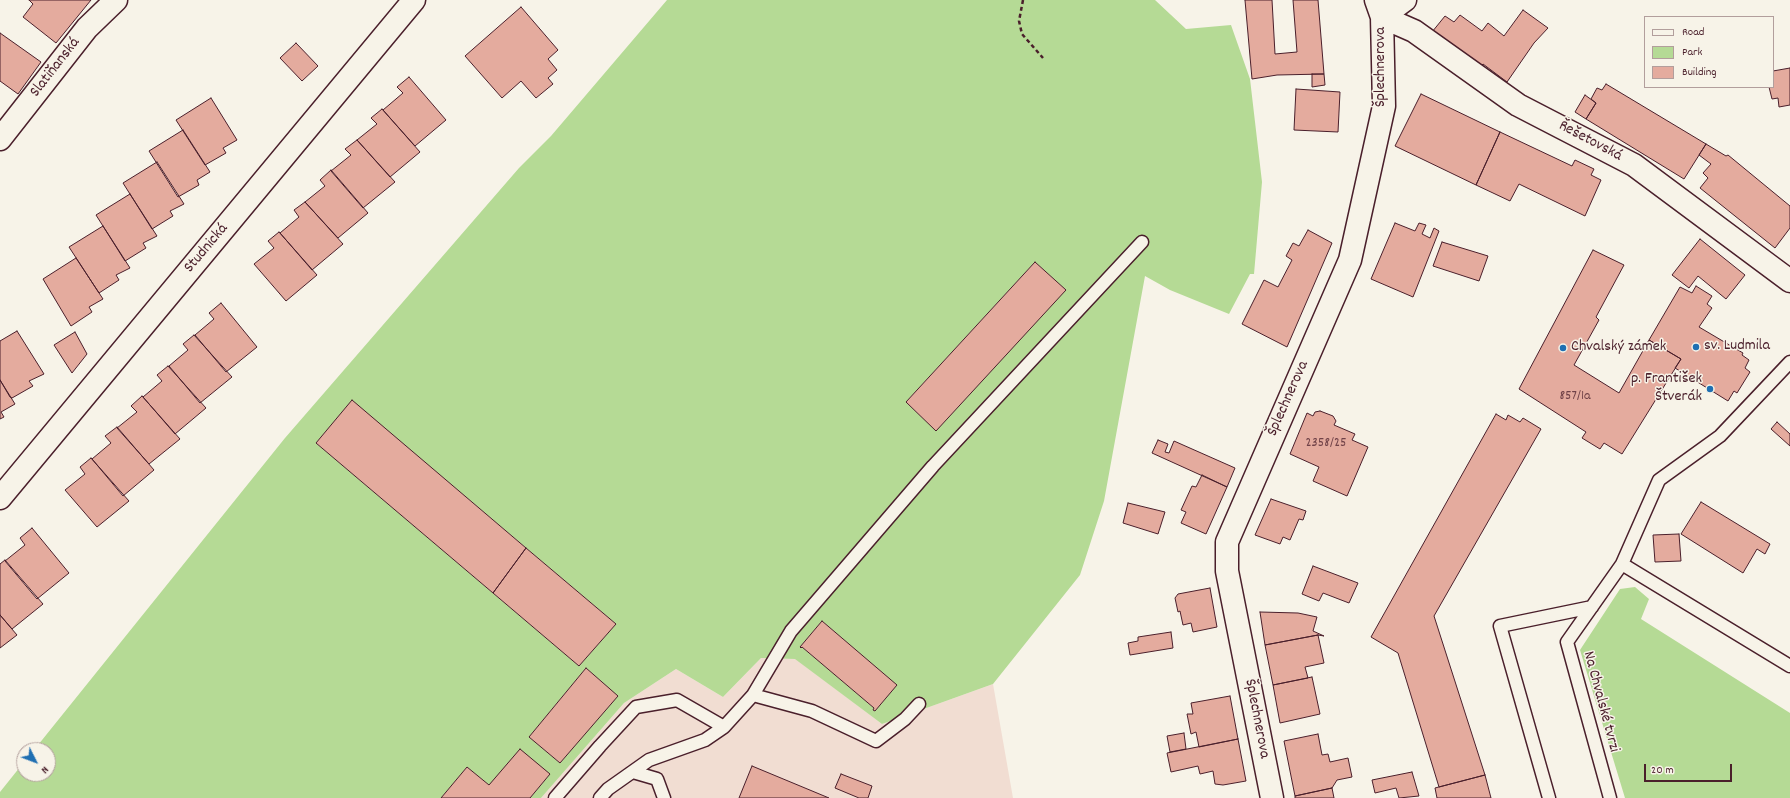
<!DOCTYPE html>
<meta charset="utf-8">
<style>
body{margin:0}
#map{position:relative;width:1790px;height:798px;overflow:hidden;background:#f7f3e8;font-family:Dekko,sans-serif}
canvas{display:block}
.legend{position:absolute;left:1644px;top:16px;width:130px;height:72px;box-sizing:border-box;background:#f7f3e8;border:1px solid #b29e9c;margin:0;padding:5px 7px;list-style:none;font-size:12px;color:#4a1f2b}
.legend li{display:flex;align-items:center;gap:8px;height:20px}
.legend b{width:20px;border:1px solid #b29e9c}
.north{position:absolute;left:16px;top:742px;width:40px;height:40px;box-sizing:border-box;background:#f7f3e8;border:1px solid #b29e9c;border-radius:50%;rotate:132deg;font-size:11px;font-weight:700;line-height:16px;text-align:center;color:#4a1f2b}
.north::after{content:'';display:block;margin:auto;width:14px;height:18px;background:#1f6fb2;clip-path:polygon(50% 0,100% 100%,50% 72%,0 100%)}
.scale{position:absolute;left:1644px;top:764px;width:88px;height:18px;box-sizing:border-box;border:2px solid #4a1f2b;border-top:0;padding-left:5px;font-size:12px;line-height:14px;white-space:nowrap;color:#4a1f2b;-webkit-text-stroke:3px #f7f3e8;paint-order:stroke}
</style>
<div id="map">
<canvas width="1790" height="798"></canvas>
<ul class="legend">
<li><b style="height:5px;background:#f7f3e8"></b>Road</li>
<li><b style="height:11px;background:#b5da95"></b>Park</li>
<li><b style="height:11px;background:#e4ab9e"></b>Building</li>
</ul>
<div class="north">N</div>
<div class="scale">20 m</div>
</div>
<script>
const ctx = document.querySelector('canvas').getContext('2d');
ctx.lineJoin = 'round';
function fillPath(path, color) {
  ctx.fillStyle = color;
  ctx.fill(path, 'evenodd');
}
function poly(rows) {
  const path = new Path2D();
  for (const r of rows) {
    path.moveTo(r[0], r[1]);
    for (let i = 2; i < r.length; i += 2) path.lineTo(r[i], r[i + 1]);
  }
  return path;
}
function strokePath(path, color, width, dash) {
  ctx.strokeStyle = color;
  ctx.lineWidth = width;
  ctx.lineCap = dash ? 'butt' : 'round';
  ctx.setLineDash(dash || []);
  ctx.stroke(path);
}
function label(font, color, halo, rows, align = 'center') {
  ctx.font = font + ' Dekko,sans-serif';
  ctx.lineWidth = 3;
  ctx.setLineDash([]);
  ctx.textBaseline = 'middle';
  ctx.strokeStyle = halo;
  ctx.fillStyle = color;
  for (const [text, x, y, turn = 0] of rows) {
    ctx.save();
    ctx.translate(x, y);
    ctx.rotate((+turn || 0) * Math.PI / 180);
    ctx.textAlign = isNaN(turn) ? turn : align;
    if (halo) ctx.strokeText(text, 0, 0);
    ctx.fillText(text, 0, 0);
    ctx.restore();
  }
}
const built = poly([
 [761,658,796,659,882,724,993,684,1013,798,541,798,624,703,676,669,723,697]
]);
const green = poly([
 [667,0,1155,0,1186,29,1231,25,1250,79,1262,182,1254,274,1250,274,1229,314,1170,290,1145,276,1104,501,1080,575,993,684,882,724,795,659,761,658,723,697,676,669,624,703,541,798,530,798,550,774,489,785,467,767,441,798,0,798,0,792,24,762,24,774,48,774,48,750,34,750,285,438,519,168,551,136],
 [1035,262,1065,290,936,430,906,402],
 [352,401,616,624,579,666,316,443],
 [822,621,896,685,875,711,873,710,874,708,802,647,800,647],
 [586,668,617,696,560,763,529,737],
 [1635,587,1649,599,1641,619,1790,713,1790,798,1625,798,1580,650,1620,589]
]);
const building = poly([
 [29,0,91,0,56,43,23,17,33,4,29,0],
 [1245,0,1272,0,1275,54,1297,52,1293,0,1318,0,1324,74,1277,75,1252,79,1245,0],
 [521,7,558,50,548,59,557,70,548,78,553,84,536,98,521,81,502,98,465,56,521,7],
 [1523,10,1548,28,1534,43,1507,82,1483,64,1479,68,1432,32,1445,16,1454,22,1460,15,1482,31,1488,23,1504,36,1523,10],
 [0,33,41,62,18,94,0,81,0,33],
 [296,43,318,66,302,81,280,58,296,43],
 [1790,68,1790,105,1779,107,1778,98,1772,99,1769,87,1773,87,1773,71,1790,68],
 [1312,74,1324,74,1325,85,1312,87,1312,74],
 [409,77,446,120,415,146,383,110,403,93,397,87,409,77],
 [1606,84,1706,144,1684,179,1586,119,1596,103,1591,99,1597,88,1602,90,1606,84],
 [1296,89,1340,92,1338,132,1294,130,1296,89],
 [1421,94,1500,132,1476,185,1395,146,1421,94],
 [1585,95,1596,103,1586,119,1575,112,1585,95],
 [211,98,237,140,223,148,226,153,205,165,176,120,211,98],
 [382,109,420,152,390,177,357,140,377,124,371,118,382,109],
 [183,130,210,172,197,180,199,185,178,197,149,151,183,130],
 [1500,132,1572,166,1575,160,1594,169,1591,175,1601,180,1585,216,1519,184,1510,201,1476,185,1500,132],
 [357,140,395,182,363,208,331,171,351,155,345,149,357,140],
 [1706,144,1726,156,1728,155,1790,206,1790,228,1775,248,1700,188,1708,178,1703,173,1711,164,1699,155,1706,144],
 [157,162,184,204,170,211,173,216,152,229,123,183,157,162],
 [331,170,368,213,338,238,305,202,325,186,320,180,331,170],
 [130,194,157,236,143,243,146,248,125,261,96,215,130,194],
 [305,202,343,244,312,270,280,233,299,217,294,210,305,202],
 [1395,223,1415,231,1419,223,1426,225,1422,234,1430,238,1434,228,1439,231,1413,297,1371,279,1395,223],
 [103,226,130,268,116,275,119,280,99,293,69,247,103,226],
 [1308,230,1332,243,1287,347,1242,324,1264,280,1278,287,1292,260,1286,256,1293,243,1299,246,1308,230],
 [279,232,317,275,286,301,254,264,274,248,268,241,279,232],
 [1700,239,1745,275,1726,299,1698,276,1689,288,1672,275,1700,239],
 [1442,242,1488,256,1479,281,1433,266,1442,242],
 [1593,250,1624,265,1596,317,1599,320,1574,365,1619,393,1649,340,1681,359,1622,454,1604,443,1600,449,1582,438,1586,432,1519,389,1593,250],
 [76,258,103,299,89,307,92,312,71,326,43,279,76,258],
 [1035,262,1066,290,936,431,906,402,1035,262],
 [1696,286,1712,296,1707,304,1712,308,1699,327,1743,353,1742,355,1749,360,1745,368,1750,372,1737,393,1734,391,1728,401,1675,368,1681,359,1649,340,1680,287,1692,293,1696,286],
 [221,303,257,347,226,372,195,335,214,319,209,313,221,303],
 [17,331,44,374,29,381,33,386,12,398,10,397,0,380,0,341,17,331],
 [75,332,87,354,72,373,54,345,75,332],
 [194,335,232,377,200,403,169,366,188,350,183,344,194,335],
 [168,366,206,408,175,434,143,397,162,381,157,375,168,366],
 [0,380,15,404,1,412,4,417,0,419,0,380],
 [142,396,180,439,149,464,117,428,137,412,131,406,142,396],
 [352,400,526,548,493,593,316,443,352,400],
 [1320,411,1333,416,1336,421,1334,425,1355,434,1352,440,1368,447,1347,496,1313,481,1319,467,1290,454,1307,413,1313,416,1315,412,1320,411],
 [1496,414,1506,420,1508,415,1520,422,1523,418,1541,429,1434,616,1485,775,1439,787,1398,653,1371,637,1496,414],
 [1777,422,1790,434,1790,446,1771,429,1777,422],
 [117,427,154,470,123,496,92,459,111,443,105,436,117,427],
 [1158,440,1168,444,1165,452,1169,453,1174,441,1235,468,1227,487,1152,453,1158,440],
 [91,458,129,501,97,527,65,490,85,474,80,467,91,458],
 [1202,475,1227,487,1206,534,1181,523,1186,512,1181,510,1192,486,1196,487,1202,475],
 [1271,499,1306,511,1303,520,1299,519,1290,540,1283,537,1280,544,1255,535,1271,499],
 [1701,502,1770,544,1765,554,1757,549,1743,573,1681,534,1701,502],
 [1128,503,1165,512,1158,534,1123,523,1128,503],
 [32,528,69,573,37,599,5,561,25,545,20,538,32,528],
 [1679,534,1681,561,1655,562,1653,535,1679,534],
 [526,548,616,624,579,666,493,593,526,548],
 [5,560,43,604,12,629,0,615,0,564,5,560],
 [1313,566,1358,583,1349,603,1323,593,1319,601,1302,594,1313,566],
 [1210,588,1217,627,1193,632,1191,623,1183,625,1180,611,1178,612,1175,598,1178,594,1210,588],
 [1260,612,1298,613,1317,617,1313,631,1324,636,1318,635,1265,645,1260,612],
 [0,615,17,635,0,648,0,615],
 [822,621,897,685,875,711,873,710,874,708,802,647,801,648,800,647,822,621],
 [1171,632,1173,648,1130,655,1128,643,1138,641,1138,637,1171,632],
 [1318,635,1324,663,1305,667,1308,678,1273,685,1265,645,1318,635],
 [586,668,618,696,560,763,529,737,586,668],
 [1312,677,1320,714,1280,723,1273,685,1312,677],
 [1230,696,1238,739,1199,747,1196,732,1191,734,1187,714,1193,714,1191,703,1230,696],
 [1184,733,1186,749,1170,752,1167,736,1184,733],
 [1318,734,1322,755,1328,754,1330,762,1348,758,1352,777,1337,780,1332,788,1295,796,1284,741,1318,734],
 [1238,739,1246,781,1223,785,1215,784,1213,771,1200,774,1198,766,1171,772,1167,753,1238,739],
 [520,749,550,774,530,798,441,798,467,767,489,785,520,749],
 [752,766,829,798,739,798,752,766],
 [1412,772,1419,796,1399,798,1396,788,1375,793,1372,780,1412,772],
 [841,774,872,786,868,798,859,798,835,788,841,774],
 [1485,775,1491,798,1437,798,1435,788,1485,775],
 [1332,788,1334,798,1295,798,1295,796,1332,788]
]);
const path = poly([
 [1023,0,1019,21,1022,34,1043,58]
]);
const lane = poly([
 [1622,564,1790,666],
 [753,695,791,631,933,466,1142,242],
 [633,772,657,779,664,798],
 [555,798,600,746,636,707,677,700,724,727],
 [600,798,608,789,649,760,705,740,724,727,753,695,812,711,876,741,905,719,919,704],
 [1549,798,1500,626,1592,607],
 [1610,798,1567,642,1622,564,1659,480,1720,436,1790,362]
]);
const street = poly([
 [1405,0,1382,17,1414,31,1518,105,1634,165,1790,281],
 [0,139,87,28,116,0],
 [0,498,414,0],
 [1272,798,1227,571,1227,542,1350,260,1384,106,1382,17,1376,0]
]);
const markers = [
 [1696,347,4,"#1f6fb2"],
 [1563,348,4,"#1f6fb2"],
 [1710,389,4,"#1f6fb2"]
];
const numberNames = [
 ["857/1a",1575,397],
 ["2358/25",1326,444]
];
const streetNames = [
 ["Šplechnerova",1382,67,-90],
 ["Slatiňanská",56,68,-52],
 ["Řešetovská",1590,142,28],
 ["Studnická",207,249,-50],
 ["Šplechnerova",1289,399,-66],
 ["Na Chvalské tvrzi",1600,702,75],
 ["Šplechnerova",1256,719,79]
];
const poiNames = [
 ["sv. Ludmila",1704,347],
 ["Chvalský zámek",1571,348],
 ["p. František",1702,380,"right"],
 ["Štverák",1702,398,"right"]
];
fillPath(built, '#f1ddd2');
fillPath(green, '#b5da95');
fillPath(building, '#e4ab9e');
strokePath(building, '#4a1f2b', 1);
strokePath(lane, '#4a1f2b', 15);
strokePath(street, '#4a1f2b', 25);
strokePath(path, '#4a1f2b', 2.5, [4, 3]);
strokePath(lane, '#f7f3e8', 12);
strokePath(street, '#f7f3e8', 22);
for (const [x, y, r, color] of markers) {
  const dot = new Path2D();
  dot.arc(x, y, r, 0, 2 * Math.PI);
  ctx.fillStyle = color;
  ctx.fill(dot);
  strokePath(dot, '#f7f3e8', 1.5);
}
label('14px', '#704248', null, numberNames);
label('16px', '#4a1f2b', '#f7f3e8', streetNames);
label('16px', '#4a1f2b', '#f7f3e8', poiNames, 'left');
</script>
